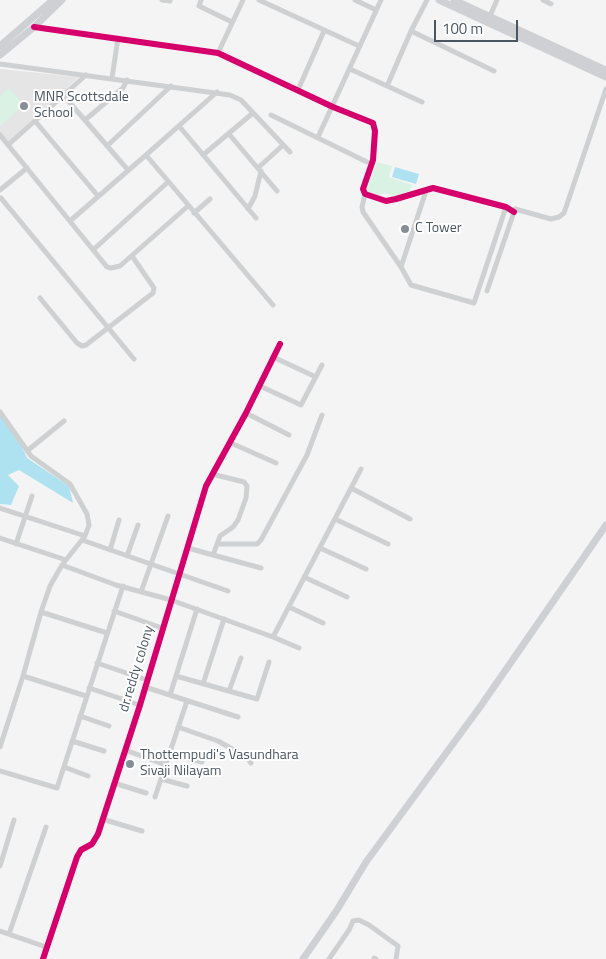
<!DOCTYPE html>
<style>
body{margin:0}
#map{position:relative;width:606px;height:959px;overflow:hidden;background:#f4f4f4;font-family:"Titillium Web",sans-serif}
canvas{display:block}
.scale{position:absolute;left:434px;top:20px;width:84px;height:22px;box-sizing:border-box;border:2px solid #4a5661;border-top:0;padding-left:6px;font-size:15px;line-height:18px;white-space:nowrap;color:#4a5661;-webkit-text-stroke:4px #fff;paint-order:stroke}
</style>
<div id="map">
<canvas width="606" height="959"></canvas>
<div class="scale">100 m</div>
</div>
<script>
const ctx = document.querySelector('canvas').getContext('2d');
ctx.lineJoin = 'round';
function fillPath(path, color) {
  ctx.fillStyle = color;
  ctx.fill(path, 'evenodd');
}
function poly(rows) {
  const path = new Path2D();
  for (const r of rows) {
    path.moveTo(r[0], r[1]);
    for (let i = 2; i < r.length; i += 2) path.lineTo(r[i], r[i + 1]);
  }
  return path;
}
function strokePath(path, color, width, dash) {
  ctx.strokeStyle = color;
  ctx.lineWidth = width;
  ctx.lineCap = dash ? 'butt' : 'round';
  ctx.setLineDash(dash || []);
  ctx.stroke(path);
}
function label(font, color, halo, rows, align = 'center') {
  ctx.font = font + ' "Titillium Web",sans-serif';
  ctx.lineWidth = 4;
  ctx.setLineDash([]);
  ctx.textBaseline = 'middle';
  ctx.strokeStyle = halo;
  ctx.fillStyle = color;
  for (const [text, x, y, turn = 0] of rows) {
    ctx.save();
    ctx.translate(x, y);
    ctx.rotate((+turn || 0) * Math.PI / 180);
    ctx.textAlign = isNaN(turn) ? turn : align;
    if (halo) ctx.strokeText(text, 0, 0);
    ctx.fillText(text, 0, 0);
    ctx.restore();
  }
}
const education = poly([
 [0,69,79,77,8,143,0,134]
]);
const green = poly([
 [9,88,24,105,0,126,0,96],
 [377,162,392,166,389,177,412,185,410,191,395,196,385,193,378,195,368,192,367,189]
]);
const water = poly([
 [395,167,419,174,416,184,392,177],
 [0,416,16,434,27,458,69,486,73,503,19,470,8,475,19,486,11,505,0,504]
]);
const street = poly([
 [162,0,170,1],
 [201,0,199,6,232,22],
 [259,0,359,46],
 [355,0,376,10],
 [543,0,551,4],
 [489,18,497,0],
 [34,27,218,53,333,107,373,123,375,131,373,160,363,189,365,194,386,201,396,199,433,188,506,207,514,212],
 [411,31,494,71],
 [218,53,243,0],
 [0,64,230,95,241,100,290,152],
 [350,69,422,102],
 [112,78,118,38],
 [387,86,411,31,427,0],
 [298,90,324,31],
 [64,96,128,170],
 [271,115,367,162],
 [85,120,123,88,127,80],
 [35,121,98,196],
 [179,126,256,218],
 [229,134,277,191],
 [0,135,107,267,111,268,120,266,188,206],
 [318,137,381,0],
 [8,145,86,75],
 [107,146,171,86],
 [146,155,273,305],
 [203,155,253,113],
 [258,168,283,145],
 [0,190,27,168],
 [426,191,401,267,411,285,474,303,506,207],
 [365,194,362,207,363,212,401,267],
 [1,198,134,359],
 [248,209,255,196,261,171],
 [194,213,210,199],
 [70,221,146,155,217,92],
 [93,250,168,182],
 [487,291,515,209,551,219,559,217,564,213,606,89],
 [40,298,77,343,82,346,86,345,153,293,154,288,132,256],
 [273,357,316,377],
 [260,386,301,405,322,365],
 [0,412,31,456,70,484,87,514,89,525,85,536,62,565,50,586,41,612,23,676,0,747],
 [246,413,289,435],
 [231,443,276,463],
 [27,451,64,421],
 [351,488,410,519],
 [0,508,85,536],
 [335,519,388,544],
 [0,538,66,560],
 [82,540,228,591],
 [16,544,32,496],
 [217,544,257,544,261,540,307,455,322,415],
 [188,548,213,555,220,536,233,527,238,520,246,498,247,486,244,482,212,474],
 [320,548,366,569],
 [110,550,119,520],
 [213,555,261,568],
 [127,556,138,525],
 [62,565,116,585,171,600,273,637,361,469],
 [304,577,347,597],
 [141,592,168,516],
 [289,607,323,623],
 [114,611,162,628],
 [41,612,107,633],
 [273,637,299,648],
 [97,663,147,680],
 [23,676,86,696],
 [176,676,257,699,269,662],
 [203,684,224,619],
 [145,687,238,717],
 [89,688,140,705],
 [229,691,241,658],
 [170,695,197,609],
 [80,716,109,726],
 [178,727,218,741,247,757,251,763],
 [72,741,104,751],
 [125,750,166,765],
 [169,754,202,762],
 [64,767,88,776],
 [0,771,57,788,123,586],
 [161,779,187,786],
 [114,783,146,793],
 [155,797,187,701],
 [102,819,142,831],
 [0,866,14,820],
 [0,931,46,947],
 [9,934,46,827],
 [374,958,376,959],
 [43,959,77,857,81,850,92,844,98,834,140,705,206,486,246,413,280,344],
 [329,959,349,930,353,921,359,920,369,925,398,946,396,959]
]);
const secondary = poly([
 [439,0,606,77],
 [454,0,606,70],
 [0,46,53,0],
 [0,55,34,27,62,0],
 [303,959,337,910,366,862,480,707,606,525]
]);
const cycleway = poly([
 [34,27,218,53,333,107,373,123,375,131,373,160,363,189,365,194,386,201,396,199,433,188,506,207,514,212],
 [43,959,77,857,81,850,92,844,98,834,140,705,206,486,246,413,280,344]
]);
const markers = [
 [24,106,5,"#868d94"],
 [405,229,5,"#868d94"],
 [130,764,5,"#868d94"]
];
const poiNames = [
 ["MNR Scottsdale",34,98],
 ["School",34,114],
 ["C Tower",415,229],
 ["Thottempudi's Vasundhara",140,756],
 ["Sivaji Nilayam",140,772]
];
const streetNames = [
 ["dr.reddy colony",137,669,-73]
];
fillPath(education, '#e6e5e6');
fillPath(green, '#d9f2e3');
fillPath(water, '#aee2f0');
strokePath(street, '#ced0d2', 5);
strokePath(secondary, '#ced0d4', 7);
strokePath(cycleway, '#d6006c', 6);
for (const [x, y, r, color] of markers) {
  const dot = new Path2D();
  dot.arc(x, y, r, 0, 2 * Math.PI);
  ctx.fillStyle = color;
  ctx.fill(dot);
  strokePath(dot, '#fff', 2);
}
label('14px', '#4a5661', '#fff', poiNames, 'left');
label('14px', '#4a5661', '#fff', streetNames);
</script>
